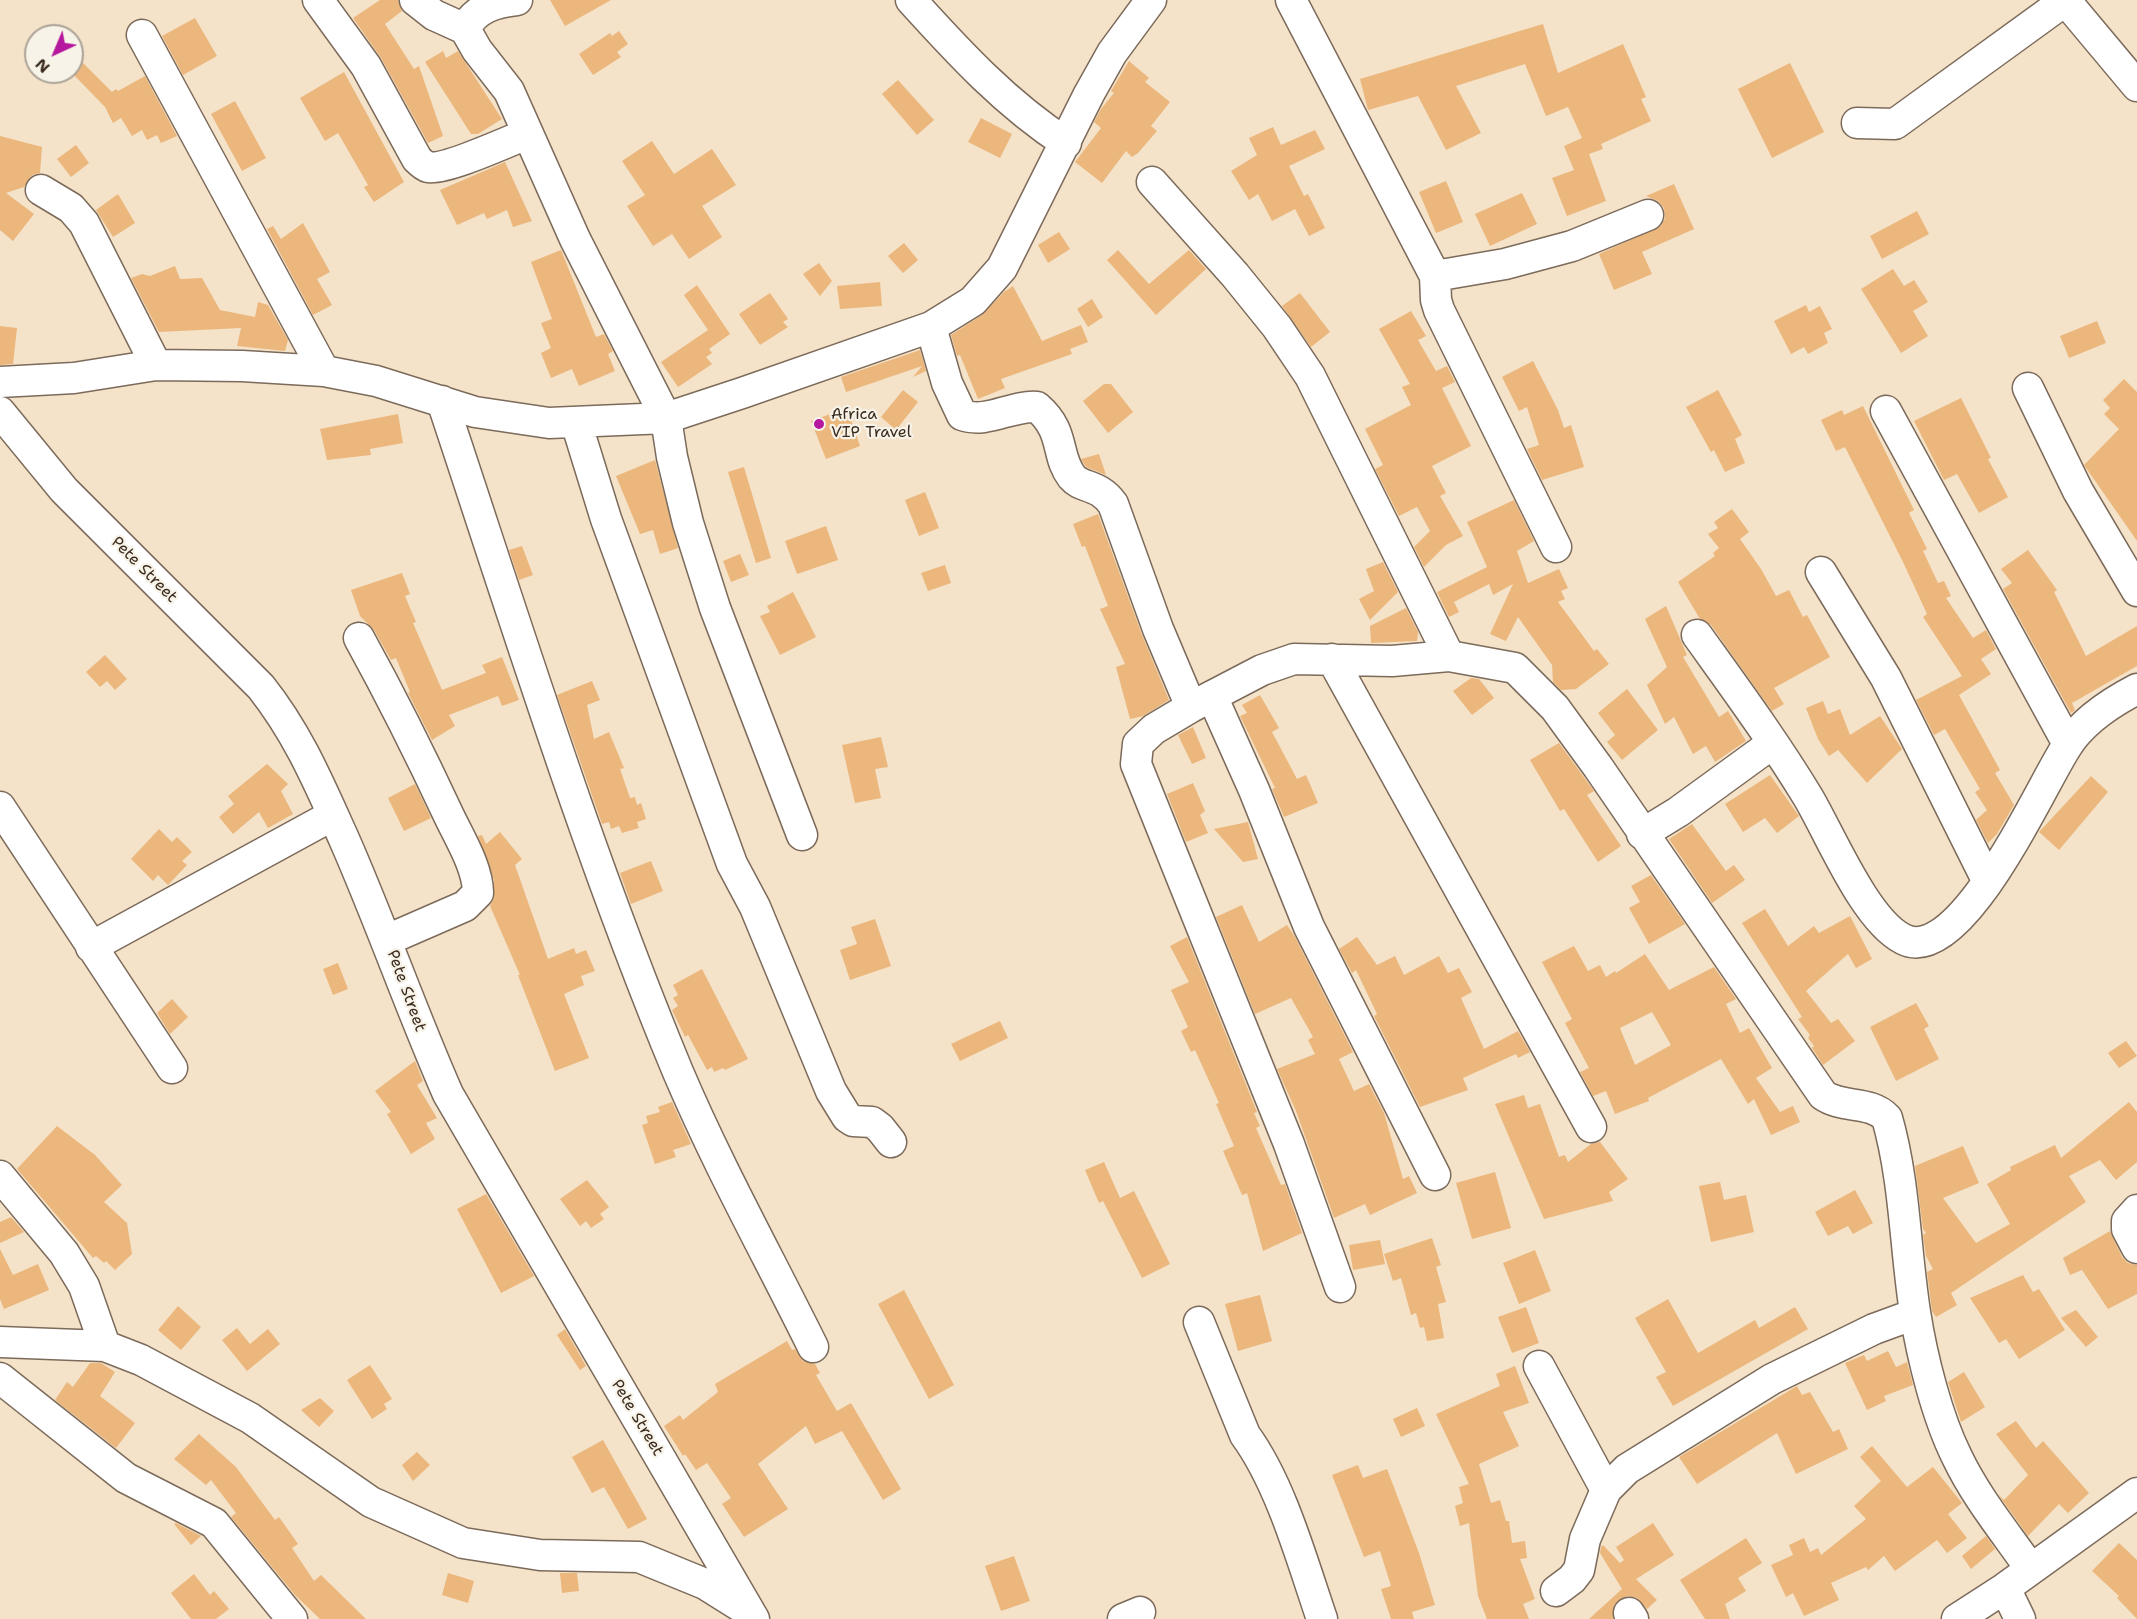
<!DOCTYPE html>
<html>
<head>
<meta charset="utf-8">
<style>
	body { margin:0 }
	#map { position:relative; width:2137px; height:1619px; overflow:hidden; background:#f4e2c9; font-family:"Shantell Sans",sans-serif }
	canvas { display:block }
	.north { position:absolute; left:24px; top:24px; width:60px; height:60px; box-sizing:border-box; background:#f7f3e8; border:2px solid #aca397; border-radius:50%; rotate:224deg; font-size:16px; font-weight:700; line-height:24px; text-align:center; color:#3b2a1e }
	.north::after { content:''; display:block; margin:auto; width:21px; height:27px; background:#b5179e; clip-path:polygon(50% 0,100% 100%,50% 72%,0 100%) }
</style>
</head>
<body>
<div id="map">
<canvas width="2137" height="1619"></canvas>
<div class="north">N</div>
</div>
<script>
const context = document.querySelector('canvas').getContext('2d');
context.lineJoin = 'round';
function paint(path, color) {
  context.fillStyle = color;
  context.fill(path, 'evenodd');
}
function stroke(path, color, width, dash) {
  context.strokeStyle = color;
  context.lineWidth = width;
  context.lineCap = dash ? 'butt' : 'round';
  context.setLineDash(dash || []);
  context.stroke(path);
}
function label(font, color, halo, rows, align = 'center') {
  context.font = font + ' "Shantell Sans",sans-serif';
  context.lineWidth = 4.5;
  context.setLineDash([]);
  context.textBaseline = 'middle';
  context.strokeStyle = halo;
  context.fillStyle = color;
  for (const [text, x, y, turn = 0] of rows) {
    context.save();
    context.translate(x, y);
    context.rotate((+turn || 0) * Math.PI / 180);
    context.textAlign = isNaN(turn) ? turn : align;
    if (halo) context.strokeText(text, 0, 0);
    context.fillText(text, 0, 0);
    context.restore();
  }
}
const building = new Path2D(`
	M380,0H398L402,11L385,24L414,69L419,66L443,136L428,143L381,58L353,18Z
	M550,0H611L565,26Z
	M195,18L217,56L183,75L162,36Z
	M1543,24L1558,73L1623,44L1646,97L1641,99L1651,121L1601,144L1603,149L1589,154L1606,201L1567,216L1552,178L1574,170L1564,146L1582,138L1568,107L1546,116L1525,64L1456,86L1481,133L1446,150L1418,96L1368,110L1360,79Z
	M619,31L628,44L617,52L621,57L593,75L579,54L610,33L612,36Z
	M443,51L446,58L458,51L502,119L478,134H471L425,62Z
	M75,55L112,92L116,89L118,91L145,76L177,136L161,143L157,135L147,140L142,130L132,136L121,118L113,123L105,107L71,72Z
	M1129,61L1149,78L1145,82L1170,102L1151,126L1157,131L1138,153L1132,157L1126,151L1102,183L1075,162L1101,128L1094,122L1101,109L1114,93L1111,91Z
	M1790,63L1824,132L1772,158L1738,89Z
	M344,72L404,182L374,202L364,187L368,185L338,133L325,141L300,98Z
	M898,80L934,120L917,135L882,94Z
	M235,101L266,158L242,171L211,114Z
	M981,118L1012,134L1000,158L968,142Z
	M1273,127L1281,145L1315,130L1325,149L1289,166L1304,196L1308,194L1325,228L1309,236L1295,209L1272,221L1258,194L1249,200L1231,171L1257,155L1249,138Z
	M0,136L42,147L40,173L32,175L24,187L6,193L34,214L13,241L0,230Z
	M652,141L674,174L712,149L736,185L702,206L722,237L689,259L672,234L653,246L627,206L645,195L622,161Z
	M76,145L89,163L71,177L57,159Z
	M505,162L532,221L513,227L507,210L487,219L484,213L457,225L440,190Z
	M1446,181L1463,222L1436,233L1419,192Z
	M1674,184L1694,229L1642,252L1652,274L1614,290L1599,254L1661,226L1665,218L1664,208L1658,201L1646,196Z
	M1522,193L1537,224L1490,246L1475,214Z
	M118,194L135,223L113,237L96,210Z
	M1917,211L1929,234L1882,259L1870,236Z
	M303,223L330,272L317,279L332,305L313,315L267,229L273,226L281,239Z
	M1059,232L1070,249L1048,263L1038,245Z
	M904,243L918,260L903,273L888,256Z
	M561,250L596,337L604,334L613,351L608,354L615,371L579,386L572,369L551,378L541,353L551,348L541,323L552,319L531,262Z
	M1118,250L1149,284L1189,250L1206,269L1156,315L1107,260Z
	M819,263L832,281L820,296L803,274Z
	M175,266L180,279L202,278L220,310L255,317L258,302L268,305L288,340L285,351L237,346L241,328L159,332L131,278L142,274L150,276Z
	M1893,269L1904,286L1914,280L1928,302L1913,311L1928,336L1901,353L1861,289Z
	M880,282L882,306L840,309L837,286Z
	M697,285L730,334L709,349L712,353L706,357L712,364L678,387L661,362L708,330L684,295Z
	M1013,286L1042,341L1081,325L1088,342L1070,349L1072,354L1001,379L1005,388L978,399L960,355L957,356L951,335L982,315L1004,292Z
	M770,293L788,319L783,322L788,327L760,345L739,314Z
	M1300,293L1330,332L1311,347L1282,306Z
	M1092,299L1103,317L1088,327L1077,309Z
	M1806,305L1809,312L1820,306L1832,329L1824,333L1828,343L1808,354L1804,347L1791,354L1774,321Z
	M1411,311L1426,336L1418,340L1436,371L1447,366L1455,382L1442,388L1471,446L1432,466L1446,493L1440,496L1463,536L1446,545L1424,567L1414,547L1430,531L1417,507L1399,516L1375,469L1383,465L1365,429L1411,405L1402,387L1410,384L1379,329Z
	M2097,321L2106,343L2069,358L2060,336Z
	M0,326L17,328L13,364L0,365Z
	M920,350L926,371L913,377L922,366L846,392L841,377Z
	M1533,361L1558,410L1564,428L1571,425L1584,467L1542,480L1527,449L1539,445L1527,407L1519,411L1502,377Z
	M2124,379L2137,392V541L2084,465L2119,429L2104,414L2110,408L2103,400Z
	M1104,384H1111L1133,412L1108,433L1083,401Z
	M903,390L918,402L896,430L881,417Z
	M1718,390L1742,435L1735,439L1745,463L1725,472L1714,450L1711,452L1686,407Z
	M1961,398L1991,458L1988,459L2008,497L1979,513L1957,474L1944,480L1914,421Z
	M1863,406L1914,510L1909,513L1927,549L1923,551L1938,583L1944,581L1951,596L1946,598L1973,638L1986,630L1996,649L1981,659L1991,674L1959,695L2000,770L1995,773L2014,805L1997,834L1988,843L1976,820L1987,810L1975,792L1980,789L1945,729L1934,735L1916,700L1962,676L1923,617L1927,614L1903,562L1845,447L1836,451L1821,420L1842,410L1844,415Z
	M847,408L860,446L826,459L811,421Z
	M398,414L403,443L370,449L371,455L327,460L320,429Z
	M1099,454L1106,475L1086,467L1081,459Z
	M655,460L678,548L660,554L653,530L640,534L616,476Z
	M744,467L771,558L756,563L728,472Z
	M925,492L939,528L919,536L905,500Z
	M1514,500L1534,541L1517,551L1528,583L1559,569L1568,588L1561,591L1565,599L1558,602L1594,651L1597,649L1609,664L1576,689L1561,690L1553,682L1552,665L1518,617L1506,641L1490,634L1513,584L1493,595L1489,584L1454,602L1459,612L1449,617L1437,592L1487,567L1467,522Z
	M1732,509L1749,532L1740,539L1761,569L1776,596L1789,590L1803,617L1807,615L1830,657L1774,688L1784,704L1772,711L1711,625L1700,619L1678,582L1715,556L1713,553L1719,548L1708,534L1718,528L1714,522Z
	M1098,514L1142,635L1169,700L1143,716L1130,719L1116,667L1125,664L1100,609L1108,606L1085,546L1082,547L1073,524Z
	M826,526L838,560L797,574L785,541Z
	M522,546L533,575L519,580L509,550Z
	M2028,550L2057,590L2054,592L2086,656L2137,626V666L2072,703L2075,710L2071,713L2003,589L2012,583L2001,569Z
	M740,554L749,575L731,582L723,561Z
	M1383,562L1398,592L1370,620L1359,599L1374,591L1366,569Z
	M945,565L951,583L928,591L921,573Z
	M402,573L410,594L405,596L416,622L413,623L442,690L486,673L482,665L502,657L519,700L502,706L498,696L449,715L455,726L432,740L408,693L410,692L396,658L391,660L374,630L360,616L351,590Z
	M793,592L816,637L780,655L760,616L770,612L767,606Z
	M1666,606L1687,655L1683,657L1719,717L1728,711L1746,741L1715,762L1706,746L1693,754L1674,717L1665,724L1647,685L1667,667L1645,619Z
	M1406,608L1418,632L1417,641L1371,643L1370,626Z
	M105,655L127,679L115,690L107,681L100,687L86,672Z
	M1471,678L1479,679L1494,698L1472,715L1453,691Z
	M592,681L600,700L587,705L594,739L609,732L624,768L620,769L630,798L635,797L637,805L641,803L646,819L637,822L639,828L622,833L619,826L611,829L609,822L602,824L557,695Z
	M1627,689L1658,730L1622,760L1607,742L1615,735L1598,713Z
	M1260,695L1279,728L1272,732L1297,779L1306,775L1318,803L1284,817L1272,789L1275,788L1240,716L1247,713L1242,705Z
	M1823,701L1828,714L1840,709L1850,735L1880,716L1902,749L1867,783L1838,750L1829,756L1818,739L1806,708Z
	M1193,727L1206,758L1192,764L1178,735Z
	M881,737L888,767L875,769L881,798L855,803L842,745Z
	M1559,743L1594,791L1587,795L1621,846L1598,862L1564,809L1560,811L1530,760Z
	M267,764L288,784L281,791L293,814L268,828L259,812L233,834L219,817L234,804L228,796Z
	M1770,775L1799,816L1777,833L1765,818L1743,832L1725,804Z
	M2091,776L2108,792L2059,850L2039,832Z
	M1193,783L1205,811L1200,815L1208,833L1186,842L1167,794Z
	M415,784L431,818L404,831L388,798Z
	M1248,822L1258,859L1243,862L1214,829Z
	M1692,824L1726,871L1734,865L1745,880L1712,903L1669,839Z
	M159,829L172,842L177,837L192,852L182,861L187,865L168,885L158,875L153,881L131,859Z
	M500,832L522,859L515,865L548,959L574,948L576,954L586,950L595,971L581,976L584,985L564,994L589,1058L555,1071L518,975H520L490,906L494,898V880L478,836L482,835L486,844Z
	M651,861L663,891L631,904L620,873Z
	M1651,875L1685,924L1649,944L1629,908L1640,902L1631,886Z
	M1242,905L1259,942L1287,925L1295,937L1353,1052L1339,1059L1354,1091L1369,1084L1384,1113L1403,1179L1409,1176L1417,1193L1370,1215L1365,1204L1334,1218L1296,1111L1277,1069L1315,1054L1308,1040L1313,1037L1291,998L1255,1014L1216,917Z
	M1765,909L1788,946L1814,926L1819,933L1850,916L1872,959L1856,968L1848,954L1806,991L1831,1023L1838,1019L1855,1041L1823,1065L1812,1048L1814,1046L1808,1038L1810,1035L1798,1019L1802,1017L1742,923Z
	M875,919L891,966L850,980L840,950L857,944L851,927Z
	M1187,937L1257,1112L1254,1113L1260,1126L1256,1128L1281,1185L1285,1184L1302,1233L1263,1251L1247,1193L1242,1195L1223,1151L1234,1146L1216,1104L1219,1103L1195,1050L1191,1052L1181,1031L1188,1027L1171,990L1189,982L1170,946Z
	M1357,937L1377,965L1395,956L1404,975L1439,956L1448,973L1459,968L1472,992L1461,998L1484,1049L1518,1031L1530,1052L1518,1058L1516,1054L1463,1078L1468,1090L1420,1107L1374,1016L1377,1014L1356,970L1352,973L1339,949Z
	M1574,946L1588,971L1600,965L1606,977L1615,971L1616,973L1645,954L1669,990L1714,967L1736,999L1726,1004L1740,1033L1749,1028L1772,1068L1756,1078L1780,1112L1793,1106L1800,1122L1771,1135L1754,1099L1748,1104L1721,1059L1648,1098L1649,1101L1615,1114L1606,1091L1593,1096L1580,1072L1589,1068L1565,1023L1572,1019L1542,962ZM1652,1012L1671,1045L1635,1065L1620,1028Z
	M338,963L348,989L333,995L323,969Z
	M702,969L748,1059L725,1070L723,1068L714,1072L712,1067L707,1070L688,1035L685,1037L672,1010L678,1006L673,998L678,995L673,985Z
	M172,999L188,1017L170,1034L157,1013Z
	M1916,1003L1929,1026L1924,1029L1939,1059L1896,1081L1870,1027Z
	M1000,1021L1008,1038L960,1061L951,1044Z
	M2126,1041L2137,1056L2119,1068L2108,1053Z
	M415,1061L423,1081L417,1085L437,1118L426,1123L435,1139L411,1154L387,1114L391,1112L375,1091Z
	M1524,1095L1528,1108L1540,1104L1559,1157L1565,1155L1568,1162L1591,1144L1600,1142L1628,1179L1609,1192L1613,1201L1544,1219L1495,1104Z
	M672,1102L691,1144L673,1150L676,1157L655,1164L642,1125L648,1123L646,1116L660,1112L658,1107Z
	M2129,1102L2137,1112V1162L2116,1180L2100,1160L2069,1176L2086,1202L1951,1293L1957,1305L1936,1317L1932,1311L1927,1272L1933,1269L1926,1256L1923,1235L1926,1233L1923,1229L1915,1166L1963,1146L1979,1183L1943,1198L1976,1243L2010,1224L1987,1184L2011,1170L2010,1167L2055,1145L2061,1158Z
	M57,1126L95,1155L122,1185L104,1202L127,1223L132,1254L115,1270L106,1261L104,1263L96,1256L93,1258L17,1169Z
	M1104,1162L1120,1198L1134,1191L1170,1264L1142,1278L1103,1201L1099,1203L1085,1170Z
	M1495,1172L1511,1228L1472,1239L1456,1183Z
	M587,1180L609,1207L600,1214L604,1219L591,1228L586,1221L580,1226L560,1199Z
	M1720,1182L1724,1200L1746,1195L1754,1232L1711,1242L1699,1186Z
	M1855,1190L1873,1223L1853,1234L1848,1226L1828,1236L1815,1212Z
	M486,1194L534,1276L501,1293L457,1209Z
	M11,1217L24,1232L0,1243V1222Z
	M2110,1231L2122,1257L2128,1263L2137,1265V1294L2108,1309L2082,1270L2070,1275L2063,1258Z
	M1432,1238L1441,1265L1436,1267L1446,1302L1438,1304L1444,1338L1427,1341L1424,1327L1420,1328L1416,1313L1411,1315L1401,1278L1393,1281L1384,1254Z
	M1380,1240L1385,1264L1353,1270L1349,1245Z
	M0,1249L13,1275L38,1264L49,1290L4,1309L0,1299Z
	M1535,1250L1551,1291L1519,1304L1503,1263Z
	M2023,1275L2033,1292L2039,1289L2065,1330L2019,1359L2006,1339L1999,1343L1970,1298Z
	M904,1290L954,1385L929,1399L878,1304Z
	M1260,1295L1272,1341L1238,1351L1225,1304Z
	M1668,1299L1698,1353L1755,1320L1759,1328L1795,1307L1808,1329L1673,1406L1656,1377L1666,1372L1635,1318Z
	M178,1306L201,1327L181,1350L158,1330Z
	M1526,1307L1539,1343L1512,1353L1498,1317Z
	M2076,1310L2098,1337L2086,1347L2061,1318Z
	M237,1328L250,1344L268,1329L280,1344L247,1371L222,1340Z
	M565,1329L586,1366L580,1370L557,1335Z
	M787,1341L792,1350L795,1349L803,1361L815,1364L820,1373L816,1375L837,1411L851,1403L901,1489L883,1500L842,1431L815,1444L806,1426L758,1464L788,1509L744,1537L722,1504L731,1498L707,1463L696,1470L685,1454L683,1456L664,1426L680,1415L683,1420L718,1392L715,1384Z
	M1888,1351L1896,1367L1907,1362L1913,1385L1884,1396L1886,1401L1867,1410L1845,1363L1864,1355L1867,1361Z
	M90,1363H101L115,1372L100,1396L135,1423L116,1448L55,1400L67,1382L73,1387Z
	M370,1365L392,1399L384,1404L387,1409L372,1419L347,1380Z
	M1515,1366L1529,1403L1503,1412L1519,1446L1479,1464L1491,1503L1500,1500L1506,1521H1509L1512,1543L1525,1541L1527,1558L1520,1559L1535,1599L1523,1604L1529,1619H1487L1478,1596L1469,1523L1460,1526L1455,1506L1463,1503L1459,1487L1469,1484L1436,1414L1500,1386L1496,1374Z
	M1964,1372L1985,1407L1961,1422L1948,1382Z
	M1797,1386L1802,1395L1810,1392L1833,1432L1839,1429L1848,1449L1796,1474L1777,1433L1697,1484L1679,1457Z
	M320,1398L334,1411L319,1427L301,1410Z
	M1417,1408L1425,1426L1401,1437L1393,1419Z
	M2016,1421L2036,1448L2043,1441L2089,1493L2068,1513L2059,1504L2028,1536L1998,1494L2004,1500L2028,1475L1996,1434Z
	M199,1434L236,1467L275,1520L279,1517L298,1544L292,1548L314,1581L321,1575L366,1619H320L295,1595L231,1517L236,1513L211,1480L206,1485L174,1459Z
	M603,1440L647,1519L628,1529L604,1487L592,1493L572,1457Z
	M1872,1446L1907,1487L1933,1467L1962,1503L1948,1514L1967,1538L1947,1553L1937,1540L1895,1571L1884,1556L1868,1570L1866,1567L1831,1583L1839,1600L1804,1616L1793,1593L1786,1597L1771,1565L1793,1555L1789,1545L1804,1538L1810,1552L1818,1548L1821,1555L1866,1519L1854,1506L1881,1481L1860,1457Z
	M417,1452L430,1465L413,1481L402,1465Z
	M1358,1465L1363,1478L1387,1469L1419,1553L1435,1605L1412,1612L1414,1619H1391L1381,1589L1391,1586L1380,1551L1364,1557L1332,1475Z
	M176,1523L201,1536L191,1545L174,1524Z
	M1653,1523L1674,1555L1636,1579L1657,1600L1647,1609L1637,1598L1627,1596L1614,1605L1613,1619H1589L1622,1589L1600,1553L1601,1547L1603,1545L1620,1563L1624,1560L1616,1547Z
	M1986,1536L1995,1549L1971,1569L1962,1556Z
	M1746,1538L1762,1563L1738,1578L1746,1591L1725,1604L1730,1619H1705L1680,1580Z
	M2119,1543L2137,1560V1619L2117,1598L2119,1596L2092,1571Z
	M1014,1556L1030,1601L1001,1611L985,1566Z
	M448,1573L474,1581L468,1603L442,1595Z
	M560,1573H577L579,1591L562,1593Z
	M194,1574L210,1595L214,1591L229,1609L216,1619H191L171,1593Z`);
const minor = new Path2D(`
	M318,0L366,66L417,159C420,162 424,166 428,167C444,171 509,141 527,134
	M415,0L434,15L465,29
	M517,0C496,2 475,8 465,29L477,50L509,91L575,239L666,418L672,457L688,523L715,608L802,835
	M911,0C959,53 1006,104 1066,143
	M1291,0L1435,276L1436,300L1439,310L1556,547
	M2065,0L2137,86
	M142,35L324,371
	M1857,123L1895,124L2066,0
	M1152,182L1235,275L1277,327L1310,376L1449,656
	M41,190L71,208L84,223L156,365
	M1435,276L1505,264L1572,246L1648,215
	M931,327L947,383L962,415C988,424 1011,405 1037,407C1066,432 1055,455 1072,477C1082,489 1098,483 1113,504L1158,629L1191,707
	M0,382L74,378L156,365L242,366L324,371L376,381L475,412L549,423L666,418L742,393L931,327L973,301L1002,268L1089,94L1112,53L1151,0
	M2028,388L2078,491L2137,591
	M442,401C517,626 587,853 678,1072C718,1166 768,1256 813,1347
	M1886,411L2068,744
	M0,412L64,490L261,687C299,735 319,784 344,839C381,923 411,1010 448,1094L754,1619
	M576,422L606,519L732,864L755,907L831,1091L847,1117L853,1121L872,1122L880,1128L891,1142
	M1821,572L1886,678L1987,880
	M1697,635C1735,688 1774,741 1808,797C1830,834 1865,920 1903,939C1961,969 2042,783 2067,746C2082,722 2112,702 2137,689
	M359,638C391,696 421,756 449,816C460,839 478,868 478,893L465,906L387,940
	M1332,659L1591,1127
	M1212,696L1254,790L1309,927L1435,1175
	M0,807L172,1068
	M1642,834L1678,812L1773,743
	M91,947L333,815
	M0,1176L64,1253L84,1286L105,1346
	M2137,1210L2127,1221V1229L2137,1248
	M1340,1287L1289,1144L1136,764L1138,744L1154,729L1191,707L1262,670L1294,659L1392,661L1449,656L1515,668L1555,708L1598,767L1823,1095C1843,1109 1870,1100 1887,1118C1905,1181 1905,1248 1915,1312C1922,1357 1937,1417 1957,1457C1976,1497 2005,1532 2030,1568
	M1199,1322L1245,1435C1281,1484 1302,1561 1322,1619
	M0,1342L105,1346L141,1360L250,1418L371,1502L463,1543L540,1555L639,1557L705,1584L748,1611
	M1539,1366L1606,1490
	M0,1378L126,1478L214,1523L292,1619
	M2005,1588L2020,1619
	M1556,1591L1572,1579L1579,1570L1585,1539L1606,1490L1627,1469L1772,1379L1874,1329L1915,1314
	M1629,1613L1633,1619
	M1123,1619L1140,1612
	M1957,1619L2005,1588L2137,1493`);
const markers = [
	[819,424,6,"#b5179e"]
];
const poiNames = [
	["Africa",831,415],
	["VIP Travel",831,433]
];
const streetNames = [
	["Pete Street",144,570,45],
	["Pete Street",406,991,70],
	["Pete Street",637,1418,59]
];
paint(building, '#ecb77c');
stroke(minor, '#7c6a5a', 33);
stroke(minor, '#fff', 30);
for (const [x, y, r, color] of markers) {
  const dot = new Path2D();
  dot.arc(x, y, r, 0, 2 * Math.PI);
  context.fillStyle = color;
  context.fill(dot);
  stroke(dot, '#f7f3e8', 2);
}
label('16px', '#3b2a1e', '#f7f3e8', poiNames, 'left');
label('16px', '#3b2a1e', '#f7f3e8', streetNames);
</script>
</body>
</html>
